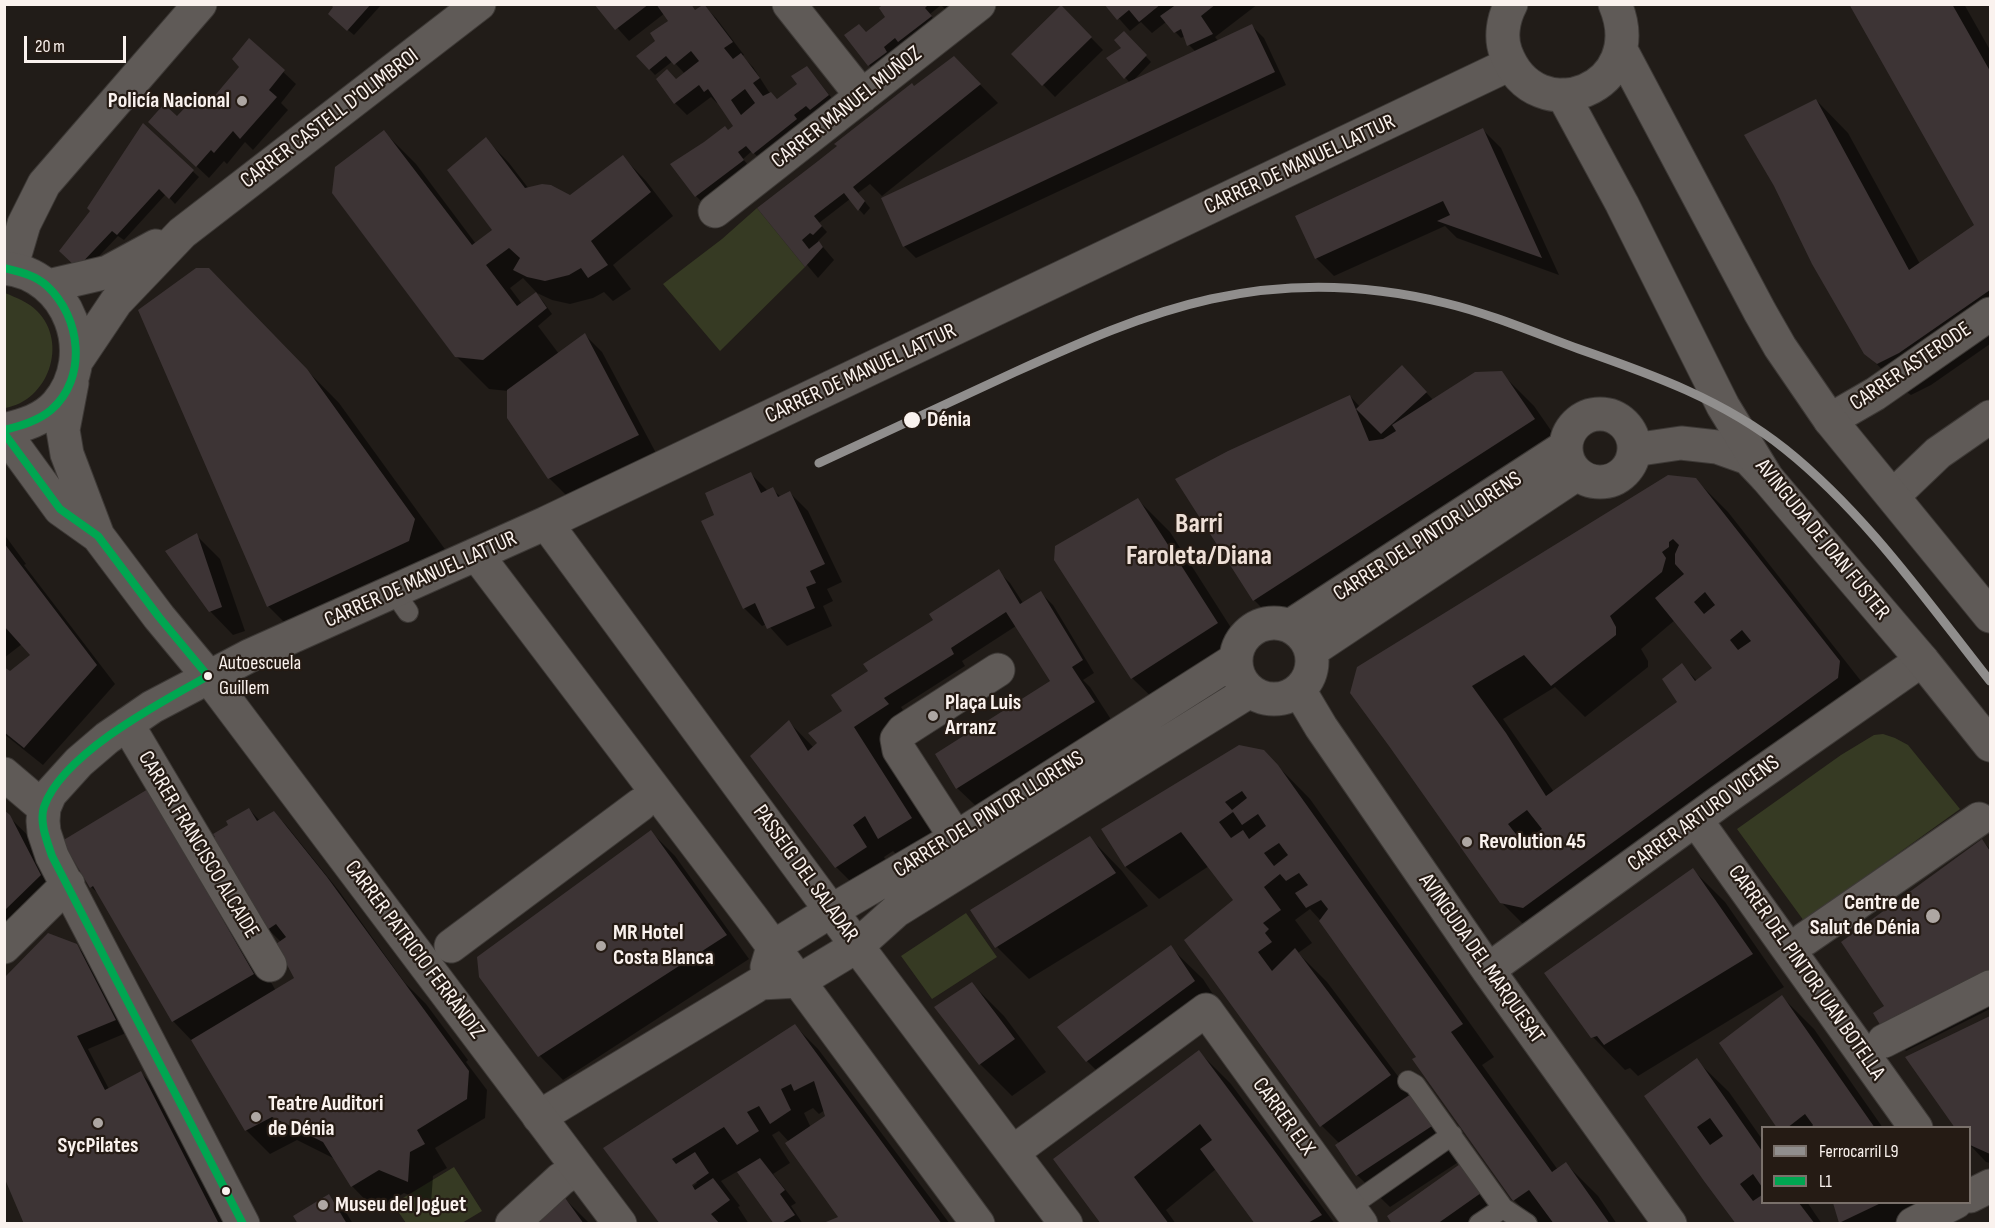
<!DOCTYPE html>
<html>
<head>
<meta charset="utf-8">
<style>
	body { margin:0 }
	#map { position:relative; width:1995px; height:1228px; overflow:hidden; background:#211c18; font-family:"Sofia Sans Condensed",sans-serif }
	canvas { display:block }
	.frame { position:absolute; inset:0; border:6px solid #faf2ee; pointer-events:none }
	.legend { position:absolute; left:1761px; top:1126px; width:210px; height:78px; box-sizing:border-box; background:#251b14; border:2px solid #7a716b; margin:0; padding:8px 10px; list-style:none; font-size:18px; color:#faf2ee }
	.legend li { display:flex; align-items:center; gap:12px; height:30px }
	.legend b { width:30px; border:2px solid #7a716b }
	.scale { position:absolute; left:24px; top:36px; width:102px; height:27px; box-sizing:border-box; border:3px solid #faf2ee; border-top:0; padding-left:8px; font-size:18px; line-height:21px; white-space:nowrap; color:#faf2ee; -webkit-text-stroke:4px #251b14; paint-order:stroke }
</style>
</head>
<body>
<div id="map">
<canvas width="1995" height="1228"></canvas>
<div class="frame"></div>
<ul class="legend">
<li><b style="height:8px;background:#908e8d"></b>Ferrocarril L9</li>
<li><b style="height:8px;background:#00a651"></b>L1</li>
</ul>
<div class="scale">20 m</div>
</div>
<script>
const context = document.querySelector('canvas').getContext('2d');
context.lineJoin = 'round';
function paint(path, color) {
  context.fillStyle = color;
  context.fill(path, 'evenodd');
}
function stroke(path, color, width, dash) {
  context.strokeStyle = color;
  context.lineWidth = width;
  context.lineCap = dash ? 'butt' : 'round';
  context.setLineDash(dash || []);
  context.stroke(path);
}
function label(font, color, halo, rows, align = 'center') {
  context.font = font + ' "Sofia Sans Condensed",sans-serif';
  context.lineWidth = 4.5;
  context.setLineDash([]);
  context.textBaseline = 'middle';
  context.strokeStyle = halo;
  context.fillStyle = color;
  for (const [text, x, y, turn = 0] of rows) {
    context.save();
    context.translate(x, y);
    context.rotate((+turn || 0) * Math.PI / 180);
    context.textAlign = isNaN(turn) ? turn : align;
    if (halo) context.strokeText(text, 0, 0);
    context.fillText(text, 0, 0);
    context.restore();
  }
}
const green = new Path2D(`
	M757,208L805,267L720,351L663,284L722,239Z
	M5,293C17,298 28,302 37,311C69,343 48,401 5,408Z
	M1883,734L1895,738L1908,745L1960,809L1804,921L1737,829L1841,755L1874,735Z
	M966,913L997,957L932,999L901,956Z
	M454,1167L482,1211L462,1223H406L393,1204Z`);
const shadow = new Path2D(`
	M331,4H382L354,35L336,20L334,7Z
	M596,4H692L691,6L696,12L704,6L716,18L744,55L742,56L753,67L769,92L778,100L812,73L834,101L766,165L752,151L743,159L749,166L708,208L696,196L672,165L728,132L739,134L718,102L717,103L711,97L687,115L675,103L676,80L685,74L673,61L655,75L638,57L656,42L671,21L665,13L629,41Z
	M882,4H973L955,19L941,5L930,14L936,23L905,46L902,43L889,54L891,58L874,71L869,65L866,33L887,17Z
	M1106,4H1258L1215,37L1219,42L1252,26L1264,38L1286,85L916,258L904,246L1130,83L1108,58L1123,48L1124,33L1151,62L1132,82L1196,52L1189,45L1185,36L1181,38L1166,22L1152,33L1141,22L1130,31Z
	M1852,4H1964L1990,50V344L1931,385L1911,395L1899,387L1866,353L1816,100L1848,133L1920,264L1976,225Z
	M1061,7L1103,50L1055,97L1013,54Z
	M249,40L296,84L281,103L288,110L253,150L245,142L227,164L224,161L209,178L162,134L177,119L206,108L241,67Z
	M954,58L998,103L882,196L870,184L858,193L870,208L864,215L850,199L819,223L827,232L818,241L834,260L818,278L759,208Z
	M143,126L199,177L175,204L166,194L124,240L118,236L84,272L61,250L92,211Z
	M1483,130L1501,148L1559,275L1457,238L1445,226L1334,276L1316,258Z
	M384,132L416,164L476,244L495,230L486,139L509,163L529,189L570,196L623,157L646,181L673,216L613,265L631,289L613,301L604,292L593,298L570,304L552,300L537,293L523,278L510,288L522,304L536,294L542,300L552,314L538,326L559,354L584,334L602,352L656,453L568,497L549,478L509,418L508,391L489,389L456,356Z
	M241,303L339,403L447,552L300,638L268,606Z
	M1501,373L1534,406L1566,452L1286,632L1254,600L1350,396L1360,407L1414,379L1433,400Z
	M751,474L768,491L772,489L781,497L790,493L808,511L842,582L827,589L833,601L823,606L832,626L787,646L767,624L762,626L744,608L716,516Z
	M1695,479L1728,512L1872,695L1534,935L1501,902L1391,745ZM1675,620L1715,668L1697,681L1682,665L1679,703L1554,792L1503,719L1555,687L1585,717L1648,667V661L1641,649Z
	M1138,500L1170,532L1249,656L1165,710L1132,678L1055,560Z
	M4,534L26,564L24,565L115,684L43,765L4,734V669L10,673L32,655L22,644L4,658Z
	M196,535L220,559L245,631L233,635L210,611Z
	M998,571L1010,583L1023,603L1041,593L1053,605L1094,673L1083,680L1090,687L1112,721L976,806L957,788L1052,682L1016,626L962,661L965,666L901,707L920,737L886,760L944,851L912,870L893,851L884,857L898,880L868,899L836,867L789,722L814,748L844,711L870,672Z
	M1263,751L1310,799L1494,1057L1482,1065L1558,1170L1566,1164L1598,1196L1617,1224H1538L1514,1200L1418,1057L1321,921L1310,909L1295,920L1312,943L1298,953L1327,982L1422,1108L1463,1159L1390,1207L1357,1175L1340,1144L1322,1126L1186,940L1235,900L1209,866L1159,899L1126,867L1103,830Z
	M249,809L260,821L274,813L286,825L339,891L405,983L426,1004L468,1060L466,1062L487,1090L485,1118L435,1148L447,1168L433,1176L431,1204L404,1193L375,1210L352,1186L335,1159L297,1140L270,1154L246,1130L194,1043L173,1021L102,897L91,887L180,823L276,991L296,979L281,942L268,929L214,839Z
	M4,812L55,862L52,888L11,928L4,922Z
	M651,832L675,856L749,959L563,1080L540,1056L481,976Z
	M1090,838L1122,871L1148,906L1029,979L997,947Z
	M1982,841L1990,849V1009L1906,1051L1883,1027L1886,1007Z
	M1693,870L1725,902L1784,987L1638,1076L1630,1068L1625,1070L1593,1037L1546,973Z
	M76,945L88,958L126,1033L88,1049L109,1089L141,1073L173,1106L234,1224H26Z
	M1170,947L1203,979L1226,1014L1120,1094L1087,1061L1059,1028Z
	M971,983L1004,1016L1046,1072L1012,1096L980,1064Z
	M1782,997L1814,1029L1883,1128H1779Z
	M1990,1018V1163L1986,1162L1970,1145L1963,1031Z
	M795,1026L818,1049L950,1224H825L841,1217L789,1142L779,1131L772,1135L790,1163L773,1174L796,1203L791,1206L803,1224H776L738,1171L721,1181L740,1206L738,1207L749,1224H662L605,1148ZM813,1108L819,1114L825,1110L827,1116L811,1128L804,1113ZM695,1181L697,1183L687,1191Z
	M1199,1052L1231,1084L1335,1224H1257L1216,1169L1166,1210L1176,1224H1103Z
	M1696,1060L1729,1092L1762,1139V1202H1807L1822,1224H1737L1646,1096Z
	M1460,1166L1510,1224H1394Z
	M559,1193L590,1224H542Z
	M328,1196L347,1214L353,1224H300Z
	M1834,1202H1935L1932,1224H1842L1836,1211Z`);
const building = new Path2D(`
	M330,4H371L347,31L328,14L333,7Z
	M594,4H649L615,30Z
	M656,4H691L695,10L704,4L733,42L724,48L733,59L741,53L760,78L753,83L763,96L771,92L777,99L797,84L791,76L807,66L829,95L810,110L806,106L794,115L797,119L753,154L746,146L738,152L744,160L695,197L670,164L704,142L725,126L728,130L733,126L708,89L704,92L699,85L674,104L656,79L667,69L676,79L699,61L691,51L674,65L666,56L649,70L636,56L655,41L650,33L668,21ZM745,89L755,103L741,115L731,100Z
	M883,4H929L925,8L932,16L898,42L895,38L884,47L887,52L868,66L844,35L859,24L866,32L885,17L879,8Z
	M1104,4H1161L1139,22L1129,10L1117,20Z
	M1177,4H1216L1201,16L1213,34L1187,46L1181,29L1174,33L1160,16Z
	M1849,4H1952L1990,71V290L1899,353L1877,364L1864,354L1812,264L1774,186L1744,135L1816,99L1909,270L1974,225Z
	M1061,5L1092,37L1042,86L1011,54Z
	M1252,24L1275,72L903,247L881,198Z
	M1124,31L1147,55L1124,79L1106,58L1121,48L1114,40Z
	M249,38L285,70L269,90L277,97L240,139L233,131L214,153L211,150L196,167L148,122L164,104L177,116L196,96L206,106L239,67L232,59Z
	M954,56L981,84L853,187L865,201L858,211L844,193L814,216L822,226L813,235L810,233L802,240L809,249L819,241L823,247L805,267L757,208L818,161L837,146L834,144L912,83L914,86Z
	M143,123L194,170L169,199L159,189L117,235L112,231L77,268L59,251L90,211L87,208Z
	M1483,128L1542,258L1437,221L1450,215L1443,201L1315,259L1295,216Z
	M384,130L472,245L492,230L447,170L486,137L525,188L542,184L551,185L570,195L623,155L651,192L591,241L608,265L588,278L581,268L569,275L545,281L527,277L513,270L520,258L509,248L486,265L517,306L536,292L547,308L483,360L455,357L332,193L335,167Z
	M196,268H209L307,369L415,519L409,541L267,607L138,310Z
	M585,333L639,435L548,479L507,418V390Z
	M1402,365L1427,392L1381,434L1356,409Z
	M1502,371L1535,419L1253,601L1175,479L1228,451L1350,395L1369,441L1383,439L1396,431L1392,425L1475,372Z
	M751,472L761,493L773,487L778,497L790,491L825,564L810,571L816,583L806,587L815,608L767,629L755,603L743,609L701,521L714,515L705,493Z
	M1668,475L1696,478L1840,661L1838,678L1523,908L1500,903L1389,746L1350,693L1357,667ZM1673,539L1679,545L1675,554V564L1684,574L1655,598L1712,668L1695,681L1682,663L1662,679L1677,702L1546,796L1506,733L1472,686L1524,655L1551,686L1616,635V627L1610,616L1662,572L1666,558L1662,552L1669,547V542ZM1705,592L1715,605L1704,614L1694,602ZM1742,630L1751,641L1738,650L1730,640ZM1527,810L1542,829L1523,843L1508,824Z
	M1138,498L1218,623L1131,679L1054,560L1055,546Z
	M197,533L222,607L209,612L165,551Z
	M4,543L97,665L24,748L4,732V667L10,671L30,655L4,626Z
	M999,569L1020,604L1041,591L1083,660L1072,667L1095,702L956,789L935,754L1050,681L1006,612L951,648L954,654L884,698L889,704L854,727L912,818L878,839L865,816L853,825L867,847L835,868L750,756L789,720L808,751L817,743L808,733L842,711L831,695L868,671L863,664L933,620L929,614Z
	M1239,745L1264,750L1278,765L1463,1024L1451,1032L1552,1172L1566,1162L1610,1224H1554L1529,1190L1513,1201L1412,1059L1416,1057L1319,921L1328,909L1321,900L1306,908L1295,893L1308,885L1299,873L1286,881L1280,874L1264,887L1281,910L1263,923L1269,929L1265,933L1272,942L1258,952L1272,971L1295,948L1391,1075L1320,1127L1184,940L1233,900L1181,832L1125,867L1101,829ZM1242,791L1247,798L1232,810L1225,802ZM1233,812L1242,825L1258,814L1266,826L1249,839L1243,830L1231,838L1219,822ZM1279,843L1288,855L1274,866L1264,853Z
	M148,789L254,974L172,1022L93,886L90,888L62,841Z
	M249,808L257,821L274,811L327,877L469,1071L467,1099L417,1130L425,1144L410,1152L408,1182L379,1170L351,1187L323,1142L272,1117L245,1131L191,1040L294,978L276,944L286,937L276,924L267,930L212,839L215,837L213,834L228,825L226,821Z
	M4,810L10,815L41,875L4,911Z
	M651,830L727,935L538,1057L479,977L477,957Z
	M1090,836L1116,873L995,948L970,910Z
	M1982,839L1990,851V975L1882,1028L1873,1013L1884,1006L1841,942Z
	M1693,868L1753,954L1604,1045L1597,1036L1591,1038L1544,973Z
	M48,933L77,944L116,1020L77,1036L105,1090L141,1071L219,1224H24L4,1177V978Z
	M1171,945L1195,981L1086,1062L1057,1027Z
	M972,982L1015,1039L979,1065L934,1007Z
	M1782,995L1875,1128H1811L1813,1125L1805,1114L1787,1128H1777L1719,1043Z
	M1990,1016V1154L1970,1145V1128H1955L1905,1057Z
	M795,1024L890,1153L942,1224H821L838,1217L785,1143L825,1116L814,1081L794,1091L791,1084L781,1089L791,1110L770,1124L759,1106L747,1112L759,1131L737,1145L724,1127L672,1159L676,1164L695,1152L709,1173L692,1185L695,1190L713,1178L730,1200L711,1214L720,1224H660L603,1148Z
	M1199,1050L1271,1146L1322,1215L1306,1224H1255L1200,1149L1212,1140L1200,1124L1134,1177L1169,1224H1101L1053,1159Z
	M1697,1058L1762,1151V1187L1753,1174L1740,1184L1753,1201L1762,1195V1203H1799L1815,1224H1736L1704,1181L1644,1096ZM1710,1118L1723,1136L1710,1145L1697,1127Z
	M1411,1094L1432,1126L1356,1176L1335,1145Z
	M760,1158L785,1190L780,1194L795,1215L780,1224H774L737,1172Z
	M1460,1164L1481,1193L1437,1224H1392L1387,1216Z
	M560,1191L584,1224H540L541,1216Z
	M329,1194L347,1224H298L293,1216Z
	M1833,1203H1881L1839,1223Z`);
const lane = new Path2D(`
	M394,592L408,612
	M1408,1081L1415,1085L1503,1208L1527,1224
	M1349,1207L1452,1135
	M1479,1224L1503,1208`);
const street = new Path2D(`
	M789,4L862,96
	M715,211L979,4
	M11,268L24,224L44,184L200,4
	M1566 448a34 34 0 1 1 68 0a34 34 0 1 1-68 0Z
	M1830,420L1875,394L1990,314
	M1635,448H1647L1681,443L1717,447L1748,458L1766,477
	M1893,496L1938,453L1990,417
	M546,523L857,946L1066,1224
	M477,555L752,918L978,1224
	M1236 661a38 38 0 1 1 76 0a38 38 0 1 1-76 0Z
	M1290,626L1565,447
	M1311,651L1577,474
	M1299,690L1321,727L1488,970L1670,1224
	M127,724L270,965
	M4,774L44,808
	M1696,820L1916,1128
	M956,838L899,750L897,739L903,731L998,670
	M1805,939L1979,819
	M451,946L640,805
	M4,947L68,884
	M767,967L773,947L831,911L956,838L1235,660
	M1488,970L1721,801L1922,660
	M1884,1041L1990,987
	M539,1117L761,983L799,981L857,946L896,911L1250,691
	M1013,1152L1206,1010L1361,1224
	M1970,1196L1990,1186
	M243,1224L52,856L44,832L43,821L44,808L50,794L79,762L107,738L152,707L249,656L546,523L1510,64
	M512,1224L561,1179L569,1174
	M1913,1224L1956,1202`);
const secondary = new Path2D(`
	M1511,4C1503,19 1500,38 1506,53C1536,133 1651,89 1615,4
	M1621,50L1760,312L1780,347L1830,420L1990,616
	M1563,95L1622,204L1723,406L1767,478L1922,660L1990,745
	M4,268C69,274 99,355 57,404C43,420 24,425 4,430
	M48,286L108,272L156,246
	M77,360L116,302L182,233L479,4
	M72,383L63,430L67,454L98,536
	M4,432L60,509L98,536L159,617L208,676L620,1224`);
const bus1 = new Path2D(`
	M4,268C20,272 35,275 47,286C81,317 88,378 51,410C38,421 21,426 4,430
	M4,433L60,509L98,536L159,617L208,676
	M208,676C161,702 62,754 44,807C39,822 47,841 52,856L243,1224`);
const rail1 = new Path2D(`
	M819,463C884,433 950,402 1015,372C1079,343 1143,314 1211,299C1288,282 1368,284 1445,303C1491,314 1535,333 1579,349C1651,374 1724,400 1785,449C1865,513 1926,600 1990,681`);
const markers = [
	[242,101,6,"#aea7a3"],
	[912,420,9,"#faf2ee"],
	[208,676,5,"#faf2ee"],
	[933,716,6,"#aea7a3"],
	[1467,842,6,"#aea7a3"],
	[1933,916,8,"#aea7a3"],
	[601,946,6,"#aea7a3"],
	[256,1117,6,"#aea7a3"],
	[98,1123,6,"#aea7a3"],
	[226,1191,5,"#faf2ee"],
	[323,1205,6,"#aea7a3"]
];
const busNames = [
	["Autoescuela",219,664],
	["Guillem",219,689]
];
const poiNames = [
	["Policía Nacional",230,101,"right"],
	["Plaça Luis",945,703],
	["Arranz",945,728],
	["Revolution 45",1479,842],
	["Centre de",1920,903,"right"],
	["Salut de Dénia",1920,928,"right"],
	["MR Hotel",613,933],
	["Costa Blanca",613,958],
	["Teatre Auditori",268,1104],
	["de Dénia",268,1129],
	["SycPilates",98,1146,"center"],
	["Museu del Joguet",335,1205]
];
const streetNames = [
	["CARRER MANUEL MUÑOZ",847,108,-38],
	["CARRER CASTELL D'OLIMBROI",330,119,-37],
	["CARRER DE MANUEL LATTUR",1300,165,-25],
	["CARRER ASTERODE",1911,367,-34],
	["CARRER DE MANUEL LATTUR",861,374,-25],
	["CARRER DEL PINTOR LLORENS",1428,537,-33],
	["AVINGUDA DE JOAN FUSTER",1822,540,51],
	["CARRER DE MANUEL LATTUR",421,580,-24],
	["CARRER ARTURO VICENS",1704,814,-36],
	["CARRER DEL PINTOR LLORENS",989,815,-32],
	["CARRER FRANCISCO ALCAIDE",198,845,59],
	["PASSEIG DEL SALADAR",805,874,54],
	["CARRER PATRICIO FERRÀNDIZ",414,950,53],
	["AVINGUDA DEL MARQUESAT",1481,959,55],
	["CARRER DEL PINTOR JUAN BOTELLA",1806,973,55],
	["CARRER ELX",1283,1117,54]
];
const stopNames = [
	["Dénia",927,420]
];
const districtNames = [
	["Barri",1199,525],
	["Faroleta/Diana",1199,557]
];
paint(green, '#363a23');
paint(shadow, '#0007');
paint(building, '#3d3435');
stroke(lane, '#3d3936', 22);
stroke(street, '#3d3936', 35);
stroke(secondary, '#3d3936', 35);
stroke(lane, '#5f5a57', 20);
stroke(street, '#5f5a57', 33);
stroke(secondary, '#5f5a57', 33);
stroke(bus1, '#00a651', 8);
stroke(rail1, '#908e8d', 9);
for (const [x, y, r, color] of markers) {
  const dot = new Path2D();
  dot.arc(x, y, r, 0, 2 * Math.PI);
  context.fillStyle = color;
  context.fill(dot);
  stroke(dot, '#251b14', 2);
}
label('20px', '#faf2ee', '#251b14', busNames, 'left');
label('bold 22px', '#faf2ee', '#251b14', poiNames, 'left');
label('22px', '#faf2ee', '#251b14', streetNames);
label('bold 22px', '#faf2ee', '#251b14', stopNames, 'left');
label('bold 28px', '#eee0d7', '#251b14', districtNames);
</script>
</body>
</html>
